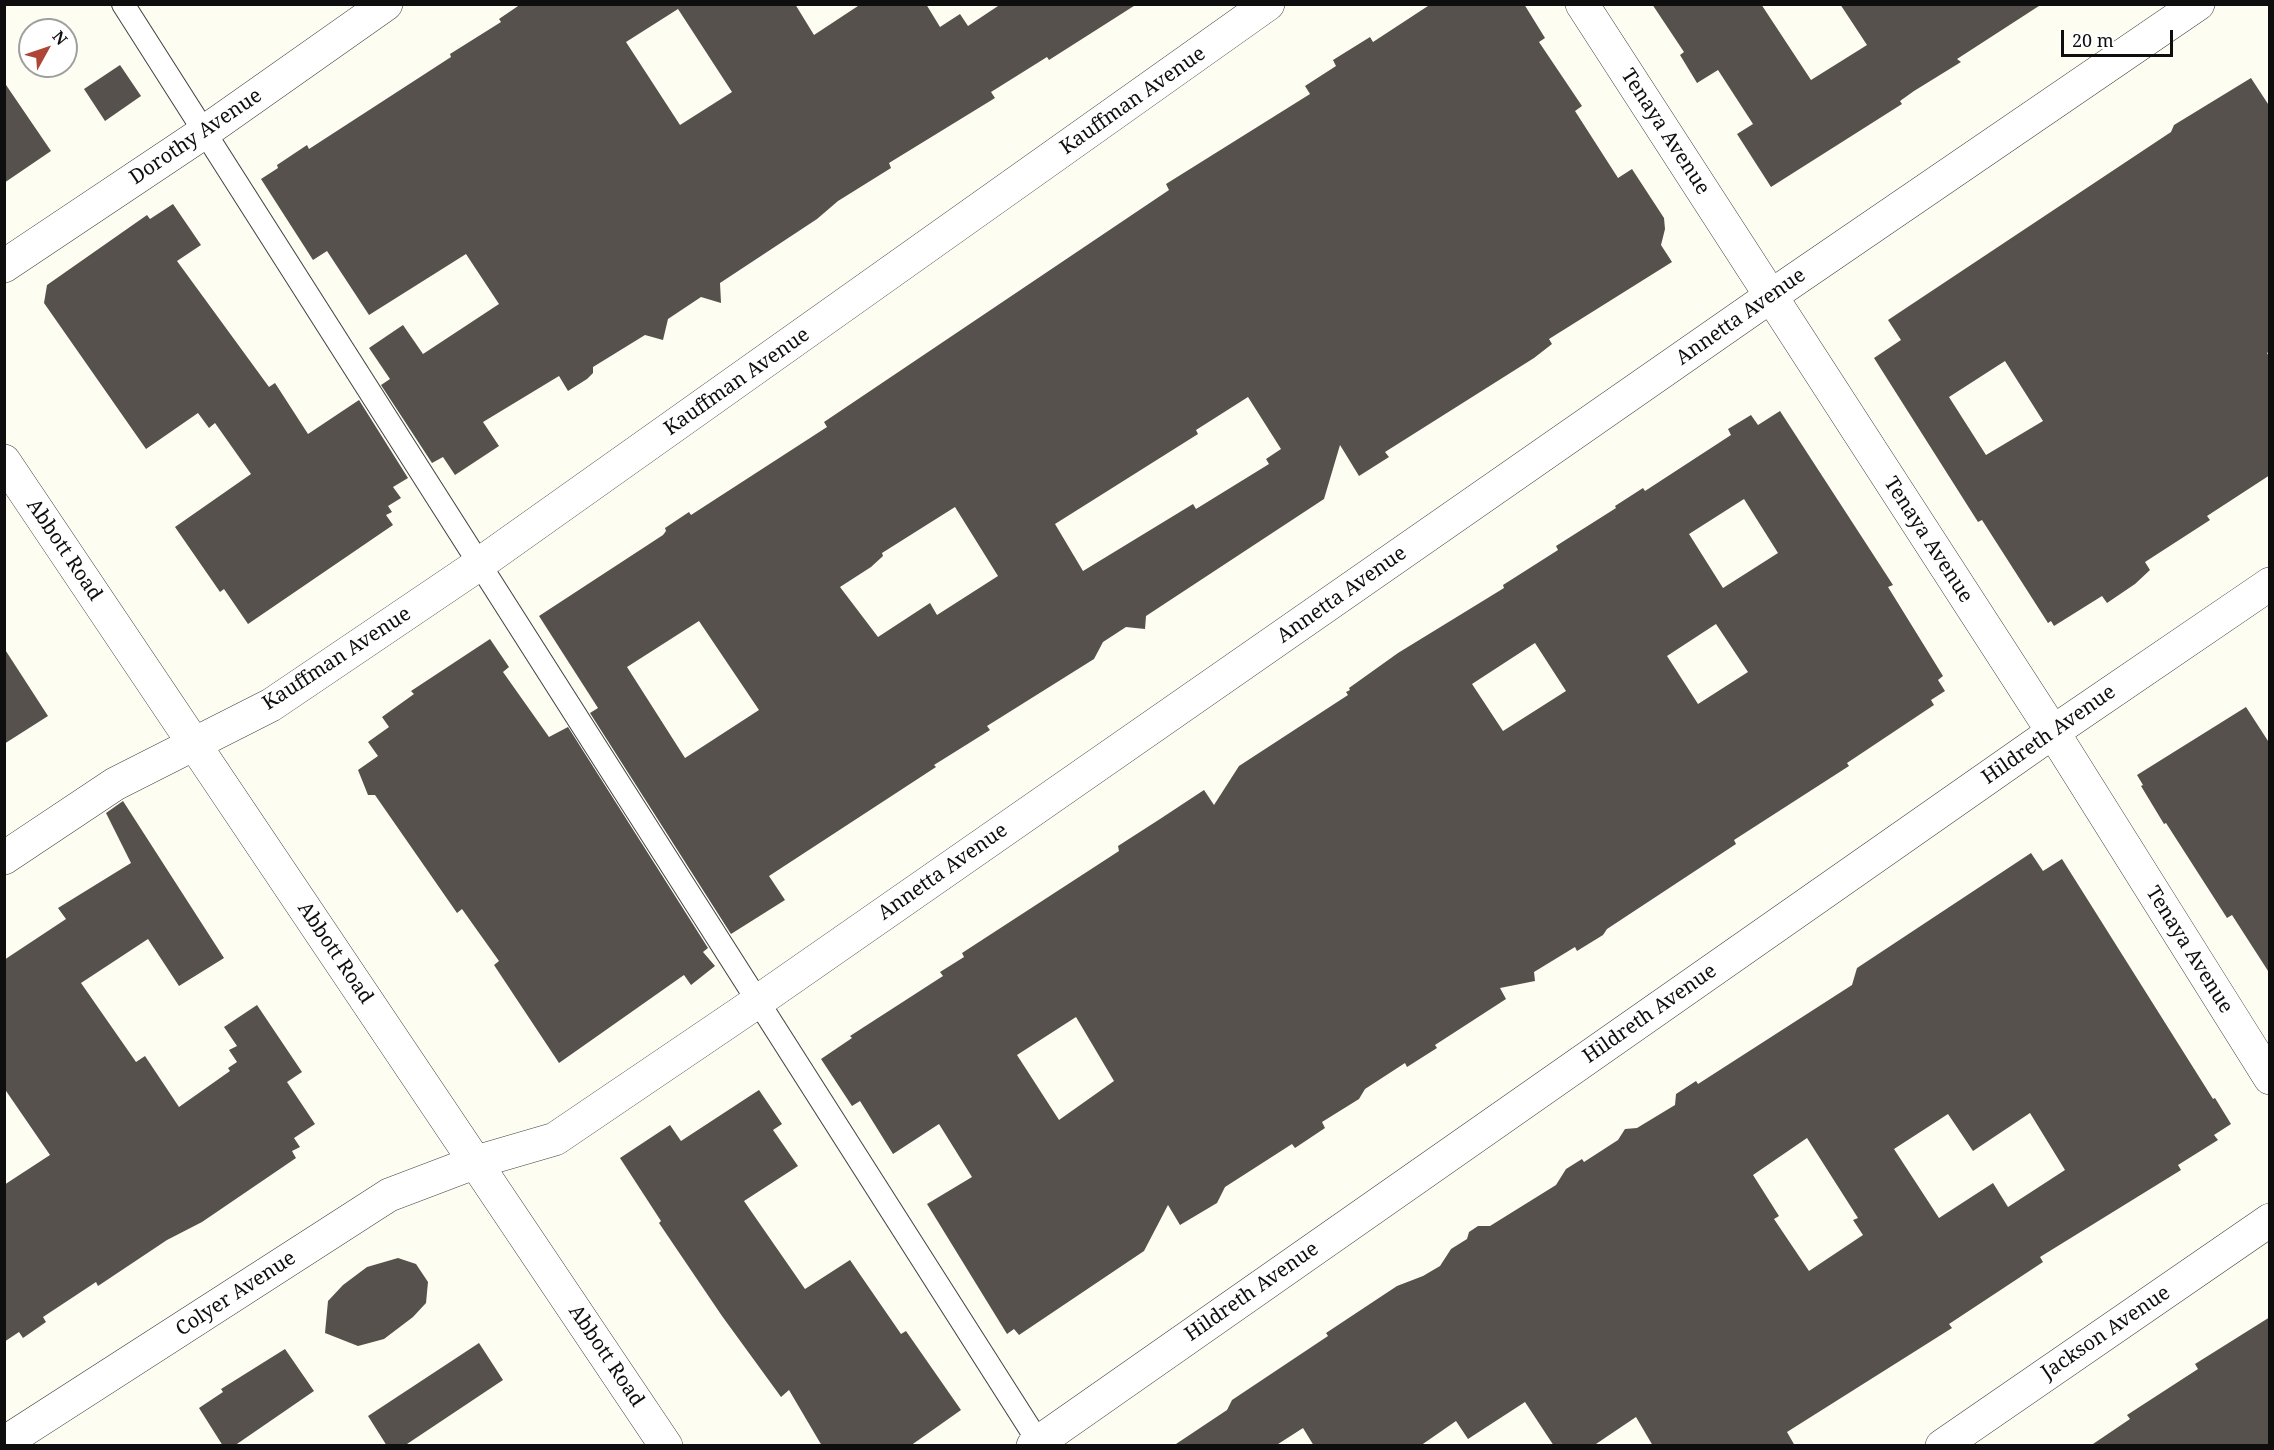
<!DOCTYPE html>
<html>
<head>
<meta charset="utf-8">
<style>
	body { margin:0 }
	#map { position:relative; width:2274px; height:1450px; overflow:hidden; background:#fdfdf1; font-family:"Noto Serif",serif }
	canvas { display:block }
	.frame { position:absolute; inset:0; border:6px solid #0e0e0e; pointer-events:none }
	.north { position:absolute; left:18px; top:18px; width:60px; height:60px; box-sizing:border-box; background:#fff; border:2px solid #9f9f9f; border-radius:50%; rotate:50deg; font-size:16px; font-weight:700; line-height:24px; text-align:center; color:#0e0e0e }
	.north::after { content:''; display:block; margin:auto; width:21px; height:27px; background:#ae4536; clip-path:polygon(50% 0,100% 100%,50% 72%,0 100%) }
	.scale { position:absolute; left:2061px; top:30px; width:112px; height:27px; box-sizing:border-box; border:3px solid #0e0e0e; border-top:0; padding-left:8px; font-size:18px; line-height:21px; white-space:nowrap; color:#0e0e0e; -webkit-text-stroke:4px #fff; paint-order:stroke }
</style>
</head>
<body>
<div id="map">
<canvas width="2274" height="1450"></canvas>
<div class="frame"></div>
<div class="north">N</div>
<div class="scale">20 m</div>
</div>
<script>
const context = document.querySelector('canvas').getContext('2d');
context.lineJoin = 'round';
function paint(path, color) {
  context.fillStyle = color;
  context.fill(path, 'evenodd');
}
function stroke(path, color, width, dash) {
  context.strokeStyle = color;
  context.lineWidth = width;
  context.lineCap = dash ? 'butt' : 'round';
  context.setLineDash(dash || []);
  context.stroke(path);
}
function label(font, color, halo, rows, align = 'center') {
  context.font = font + ' "Noto Serif",serif';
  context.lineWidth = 6;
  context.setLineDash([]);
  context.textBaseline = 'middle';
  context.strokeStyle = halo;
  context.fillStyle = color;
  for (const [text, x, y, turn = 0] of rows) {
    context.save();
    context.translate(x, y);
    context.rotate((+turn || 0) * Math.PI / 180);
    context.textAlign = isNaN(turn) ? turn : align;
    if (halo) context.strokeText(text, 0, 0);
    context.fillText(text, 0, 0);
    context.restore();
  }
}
const building = new Path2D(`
	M521,4H795L814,35L861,4H926L940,27L960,14L968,26L1001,4H1137L1049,60L1047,57L991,92L995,98L889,163L891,168L838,201L817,219L720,283L721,303L701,297L668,319L663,340L645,335L593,367V373L587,379L568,391L559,376L483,422L499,446L455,475L443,457L432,463L381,385L390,379L369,348L403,325L423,354L499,304L466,254L369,315L327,251L313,260L261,179L278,168L277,165L307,145L309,149L451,57L450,54L501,22L499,19ZM678,9L732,92L680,125L626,42Z
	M1431,4H1524L1545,38L1539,42L1582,106L1575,111L1618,178L1632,169L1664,218L1665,229L1661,245L1672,262L1549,339L1552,344L1534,358L1385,452L1389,457L1359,476L1340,445L1324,499L1146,616L1145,629L1126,627L1103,642L1094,659L987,726L990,730L934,765L936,767L769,876L785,900L731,934L590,713L598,708L539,616L663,535L666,531L665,528L689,512L691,515L827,427L824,422L1169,190L1166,184L1310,94L1305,86L1336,66L1333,60L1370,37L1373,42ZM1248,397L1281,449L1266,459L1269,464L1196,509L1193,504L1083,571L1055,524L1198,434L1196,430ZM955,507L998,576L937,615L930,603L878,637L840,587L871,567L883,556L882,553ZM699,621L759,710L685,758L627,667Z
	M1652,4H1761L1811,80L1867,45L1840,4H2042L1957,59L1961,62L1914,91L1900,101L1902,104L1771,187L1737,134L1753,124L1718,70L1697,83L1680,55L1684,52Z
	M120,65L141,96L105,121L84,89Z
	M2251,78L2270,107V351L2267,353L2270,358V475L2207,516L2210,520L2145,562L2150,570L2135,584L2107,603L2102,596L2054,626L2051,621L2048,623L1982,520L1978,522L1874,358L1901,340L1888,320L2171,132L2174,125ZM2005,361L2043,421L1986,455L1949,397Z
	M4,82L51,151L4,183Z
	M173,204L201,245L177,261L269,387L275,383L308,434L359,400L408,478L393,487L401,498L388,506L392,512L386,515L393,525L248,624L224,589L220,592L175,527L251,474L215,423L209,428L198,413L146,449L44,303L47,285L147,215L150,219Z
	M1780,411L1893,585L1888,587L1943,676L1938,680L1945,691L1931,700L1934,705L1847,763L1849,766L1734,840L1736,844L1607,929L1603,935L1577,951L1575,947L1534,972L1535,981L1500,988L1506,999L1435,1045L1437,1048L1407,1067L1405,1063L1365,1089L1359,1099L1322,1122L1325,1128L1295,1148L1292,1144L1225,1187L1217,1203L1180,1225L1168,1205L1144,1251L1019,1335L1014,1329L1007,1334L927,1204L972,1177L939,1124L893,1154L860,1101L852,1106L821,1059L852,1038L850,1036L943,976L940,972L964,957L962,953L1119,851L1118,846L1160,819L1204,790L1214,805L1239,766L1348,695L1346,692L1350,690L1349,688L1398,653L1504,588L1503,585L1558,550L1556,546L1616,508L1615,506L1643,488L1645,491L1731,435L1728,429L1751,415L1758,425ZM1744,499L1778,553L1723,588L1689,534ZM1716,624L1748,672L1698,704L1667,656ZM1535,643L1566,691L1503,731L1472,684ZM1076,1017L1114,1081L1059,1120L1017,1055Z
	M490,639L509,667L503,672L549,737L568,727L708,948L703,952L715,966L691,985L684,975L559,1063L494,965L499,961L462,909L457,913L375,795H368L358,770L378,756L368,742L389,727L382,717L414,694L411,691Z
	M4,648L48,716L4,744Z
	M2246,707L2270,744V974L2232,915L2227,918L2166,823L2164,824L2141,786L2143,785L2137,775Z
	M123,801L224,958L179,986L148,939L81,983L136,1062L145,1056L179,1107L230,1071L228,1068L237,1062L229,1050L237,1046L224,1027L257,1005L302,1072L287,1082L315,1124L294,1138L300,1147L292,1151L296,1158L202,1222L167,1240L98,1286L96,1282L43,1317L46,1322L23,1338L19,1332L4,1342V1185L50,1155L4,1088V960L66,919L58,908L131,863L106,813Z
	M2031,853L2043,871L2062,859L2213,1099L2215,1098L2231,1124L2214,1135L2218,1140L2178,1165L2181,1170L2040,1257L2043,1262L1949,1324L1952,1328L1787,1432L1795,1446H1653L1636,1417L1593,1446H1554L1525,1402L1468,1439L1456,1421L1420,1446H1314L1303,1428L1275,1446H1173L1227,1410L1232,1400L1328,1336L1326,1333L1397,1286L1423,1276L1440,1266L1451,1249L1467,1239L1469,1232L1478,1226H1490L1556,1185L1566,1169L1582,1159L1584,1162L1618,1140L1625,1129L1637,1128L1675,1105L1676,1094L1696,1081L1698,1084L1852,985L1857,968ZM2030,1113L2065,1170L2008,1207L1993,1183L1939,1218L1894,1149L1948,1114L1973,1151ZM1807,1138L1858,1218L1853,1220L1863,1235L1809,1271L1774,1219L1779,1216L1753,1175Z
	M759,1090L782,1124L773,1130L798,1166L744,1201L805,1289L850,1260L901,1334L906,1331L961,1410L910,1446H822L789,1390L781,1397L722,1316L659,1223L661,1221L620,1158L670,1125L681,1141Z
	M398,1258L416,1264L428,1282L426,1303L413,1317L384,1339L358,1346L325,1333L328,1301L343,1285L367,1267Z
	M2270,1317V1446H2090L2130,1419L2127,1415L2198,1369L2195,1364Z
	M479,1343L503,1380L404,1446H387L368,1416Z
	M285,1349L314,1391L234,1446H223L199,1408L223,1392L221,1389Z`);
const service = new Path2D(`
	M123,4L1041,1446`);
const minor = new Path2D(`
	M1582,4L2053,732L2270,1078
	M4,266L203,133L386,4
	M4,858L115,784L271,705L478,565L1268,4
	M4,1443L389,1195L476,1162L555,1139L757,1002L1771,296L2198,4
	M1033,1446L2053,732L2270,584
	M1942,1446L2270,1220`);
const tertiary = new Path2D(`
	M4,461L666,1446`);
const streetNames = [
	["Kauffman Avenue",1133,101,-35],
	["Tenaya Avenue",1665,132,57],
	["Dorothy Avenue",196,137,-34],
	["Annetta Avenue",1741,317,-35],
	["Kauffman Avenue",737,382,-35],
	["Tenaya Avenue",1928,540,57],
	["Abbott Road",64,550,56],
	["Annetta Avenue",1342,595,-35],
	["Kauffman Avenue",337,659,-33],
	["Hildreth Avenue",2049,735,-35],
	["Annetta Avenue",943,872,-35],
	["Tenaya Avenue",2189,950,58],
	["Abbott Road",335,953,56],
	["Hildreth Avenue",1650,1014,-35],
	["Hildreth Avenue",1252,1292,-35],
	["Colyer Avenue",236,1294,-33],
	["Jackson Avenue",2106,1333,-34],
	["Abbott Road",606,1356,56]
];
paint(building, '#56514c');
stroke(service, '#414141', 24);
stroke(minor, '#414141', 34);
stroke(tertiary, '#414141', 34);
stroke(service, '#fff', 22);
stroke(minor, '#fff', 33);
stroke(tertiary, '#fff', 33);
label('20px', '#0e0e0e', '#fff', streetNames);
</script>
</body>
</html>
